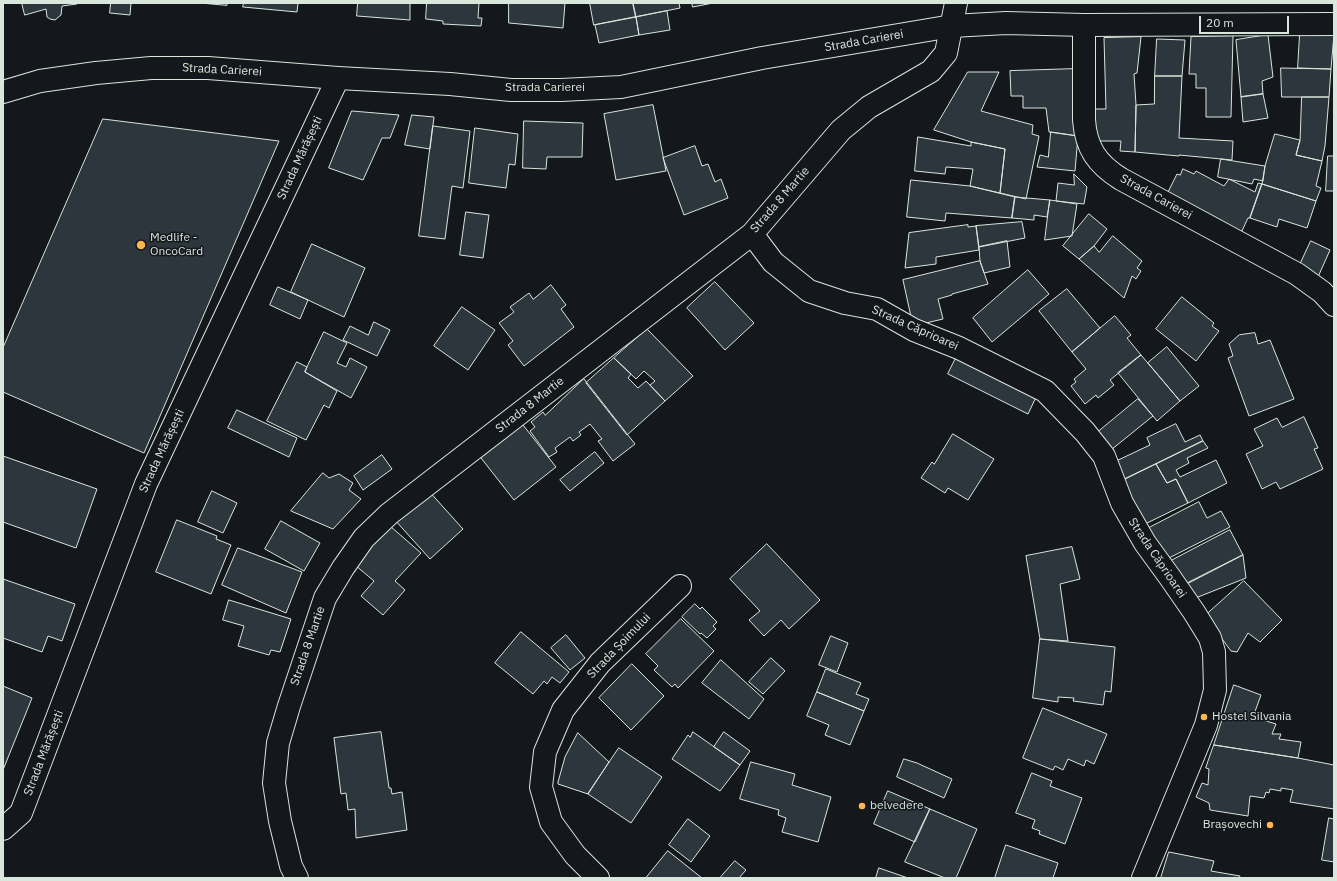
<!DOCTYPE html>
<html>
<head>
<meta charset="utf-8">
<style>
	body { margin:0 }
	#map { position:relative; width:1337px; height:881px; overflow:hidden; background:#14181c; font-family:"IBM Plex Sans",sans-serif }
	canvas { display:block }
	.frame { position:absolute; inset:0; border:4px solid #d8e6dc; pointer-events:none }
	.scale { position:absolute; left:1199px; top:16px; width:90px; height:18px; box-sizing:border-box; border:2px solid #d8e6dc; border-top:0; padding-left:5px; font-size:12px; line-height:14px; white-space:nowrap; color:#d8e6dc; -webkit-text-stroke:3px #14181c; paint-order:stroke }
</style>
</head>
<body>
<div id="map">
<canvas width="1337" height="881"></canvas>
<div class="frame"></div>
<div class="scale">20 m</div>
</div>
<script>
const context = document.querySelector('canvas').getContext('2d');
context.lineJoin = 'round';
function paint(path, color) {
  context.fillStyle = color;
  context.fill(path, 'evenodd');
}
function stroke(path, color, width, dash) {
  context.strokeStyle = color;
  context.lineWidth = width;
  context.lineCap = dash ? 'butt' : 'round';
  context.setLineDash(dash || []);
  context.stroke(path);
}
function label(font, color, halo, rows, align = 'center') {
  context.font = font + ' "IBM Plex Sans",sans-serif';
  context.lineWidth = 3;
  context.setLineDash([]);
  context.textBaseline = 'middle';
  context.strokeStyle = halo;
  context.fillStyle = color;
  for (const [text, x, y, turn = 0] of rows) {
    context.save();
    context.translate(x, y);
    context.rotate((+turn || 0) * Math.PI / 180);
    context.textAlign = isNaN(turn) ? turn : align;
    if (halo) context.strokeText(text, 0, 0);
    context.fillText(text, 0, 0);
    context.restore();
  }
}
const building = new Path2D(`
	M22,3H77V4L62,6L61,15L55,20L50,19L47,17L46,9L25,15Z
	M111,3H131L130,15L110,13Z
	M201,3H227V5Z
	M244,3H298L297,12L243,7Z
	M358,3H410V20L357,16Z
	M427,3H479L478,18H482L481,26L443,24V21L426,19Z
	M509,3H565L563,28L509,23Z
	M590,3H633L636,17L594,25Z
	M633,3H679L680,8L636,17Z
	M692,3H713L693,7Z
	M667,11L670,30L639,35L636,17Z
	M636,17L639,35L599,43L595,25Z
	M1300,34H1334L1331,69L1298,68Z
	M1268,35L1273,77L1262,81L1263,94L1241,97L1236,40Z
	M1233,36L1231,117H1206V88H1196V74H1189L1191,37Z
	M1141,37L1137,73L1134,74L1136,105L1135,152L1120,151L1121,141H1093V109H1106L1104,38Z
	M1157,39L1185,40L1182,76H1155Z
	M1281,68L1331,69L1329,97H1282Z
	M1076,69L1078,136L1049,132L1046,108H1023V96H1011L1010,71Z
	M968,72H999L981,111L1033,125L1032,134L1039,136L1026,199L1000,193L1005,149L971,142L934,130Z
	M1155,76H1182L1179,138L1233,141L1232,160L1179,155V156L1135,152L1136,105L1154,104Z
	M1263,94L1268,118L1243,122L1241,97Z
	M1302,97H1329L1325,146L1322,161L1296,155L1300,140Z
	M653,105L666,171L616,180L604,114Z
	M352,111L399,115L390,138H382L363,180L329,168Z
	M412,115L434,117L430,149L405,145Z
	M103,119L279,141L144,453L3,392V348Z
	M524,121L583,123L582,157H547L546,169L523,168Z
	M433,126L470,131L463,188L452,186L445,239L419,236Z
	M475,128L518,134L515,165L509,164L506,188L469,183Z
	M1051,132L1078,136L1075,171L1037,167L1040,155L1048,157Z
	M1275,134L1300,140L1296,155L1322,161L1316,186L1321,188L1316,201L1262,184L1265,166Z
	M918,137L971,146V142L1005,149L1000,193L970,186L973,169L946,167L945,174L915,171Z
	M695,146L702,166L708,164L715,182L721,179L728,198L684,215L663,158Z
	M1328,156H1334V191H1326Z
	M1221,159L1265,166L1263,181L1254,179L1252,184L1218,177Z
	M1183,169L1194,174L1196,171L1224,186L1229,179L1255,192L1258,183L1262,184L1250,218H1248L1240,235L1165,198L1177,174L1180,175Z
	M1074,174L1087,187L1084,204L1056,201L1058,183L1074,185Z
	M911,180L970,186L1015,197L1012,218L946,213L945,221L907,217Z
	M1262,184L1316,201L1307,228L1279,219L1277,227L1250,218Z
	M1015,197L1050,200L1047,217L1034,215V220L1012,218Z
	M1050,200L1077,204L1072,236L1045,240Z
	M466,212L489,215L483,258L460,255Z
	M1089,214L1107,229L1094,246L1079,259L1063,246Z
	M1022,222L1025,238L979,247L976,226Z
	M968,225V227L976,226L979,250L936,257V264L905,268L909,233Z
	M1113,236L1142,261L1137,268L1141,271L1136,279L1132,276L1124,298L1079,259L1094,246L1099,252Z
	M1007,241L1010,267L984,273L980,261L979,247Z
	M1311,241L1330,250L1318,277L1298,269Z
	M312,244L365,268L344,317L291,292Z
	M980,261L988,284L952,294V295L938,299L943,319L913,326L903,280Z
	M1028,270L1049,294L992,342L973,318Z
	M715,282L754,323L725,350L687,308Z
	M551,285L566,305L561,309L574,327L524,366L508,345L513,341L499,323L514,312L510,307L529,293L533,299Z
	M278,287L308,300L300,319L270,305Z
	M1067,289L1100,328L1072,352L1039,311Z
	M1182,297L1214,323L1212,326L1219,331L1196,361L1156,329Z
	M462,307L495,330L468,370L434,346Z
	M1115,316L1131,335L1127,338L1141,355L1110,380L1114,385L1098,398L1096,395L1085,404L1071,386L1076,382L1074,379L1086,369L1072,352Z
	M374,322L390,330L377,356L343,340L350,326L368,335Z
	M647,329L693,376L665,401L650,385L655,381L644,371L636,379L614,358Z
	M324,332L347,343L337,363L346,367L350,358L367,367L351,398L305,372Z
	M1255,333L1258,344L1270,340L1294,399L1249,416L1228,358L1233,356L1229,344L1239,335Z
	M1167,347L1199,386L1180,401L1148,363Z
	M959,352L1038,393L1028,414L948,374Z
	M1141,355L1180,401L1157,421L1118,373Z
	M614,358L631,374L628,378L638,388L646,381L665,401L627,435L586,383Z
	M297,362L307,367L305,372L337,391L329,408L324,405L306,440L267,421Z
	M584,379L635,444L613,461L598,441L602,439L590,424L579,432L581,435L573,441L570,437L555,448L557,452L549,457L530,431L535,427L531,422L543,412L545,415Z
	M1138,399L1153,416L1106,454L1092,437Z
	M237,410L297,438L289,457L228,428Z
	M1304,417L1318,448L1314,449L1323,469L1280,489L1276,482L1262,489L1246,454L1263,446L1254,429L1277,418L1282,427Z
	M1176,424L1185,442L1200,435L1203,441L1123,480L1114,462L1150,445L1147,438Z
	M523,425L556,467L514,500L481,458Z
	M953,434L994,459L968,500L948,488L945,493L921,478L932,462L934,464Z
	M1203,441L1208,448L1187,458L1189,463L1176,470L1180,477L1216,460L1227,483L1188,503L1176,479L1167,483L1156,464Z
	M595,452L604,463L570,491L560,480Z
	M382,455L392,469L363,490L354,476Z
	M3,456L97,489L76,548L3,522Z
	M1156,464L1167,483L1176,479L1188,503L1145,524L1123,480Z
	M323,473L329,478L339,474L353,483L349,490L361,499L333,529L291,511Z
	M427,489L463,529L430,559L394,519Z
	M212,491L237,503L223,533L198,522Z
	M1199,502L1207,518L1221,511L1230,527L1165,560L1147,529Z
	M177,520L217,536L216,539L231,545L211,594L156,572Z
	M281,521L320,543L304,571L265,549Z
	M390,526L421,553L395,581L405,590L383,615L361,596L374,581L355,565Z
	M1230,530L1243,555L1179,588L1167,563Z
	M767,544L820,600L789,629L781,620L764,636L749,620L760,611L730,579Z
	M1072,547L1080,579L1060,584L1068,641L1040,639L1026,556Z
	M238,548L302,572L286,613L222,585Z
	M1243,555L1246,578L1193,599L1184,585Z
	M3,579L75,604L62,641L48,636L42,652L3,638Z
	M1244,581L1282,620L1260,642L1248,633L1237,652L1231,651L1205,616Z
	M229,600L291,619L280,652L271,650L269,655L238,646L244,626L223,620Z
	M695,604L700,609L702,607L717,622L713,626L716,629L707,638L701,633L700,634L682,617Z
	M681,619L714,651L678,688L675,684L672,687L654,670L658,666L646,654Z
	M521,632L569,672L560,683L552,677L547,684L544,681L533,694L495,663Z
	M566,635L585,658L570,670L551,648Z
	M831,636L848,643L837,672L819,665Z
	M1040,639L1115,647L1111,692L1105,691L1103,705L1073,701L1074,698L1058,697V702L1033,698Z
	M771,658L785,671L763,694L749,682Z
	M721,660L764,699L749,719L702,683Z
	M632,664L664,696L631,730L599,698Z
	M826,669L861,683L856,694L869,699L864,711L817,692Z
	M1234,685L1261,695L1253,717L1276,724L1272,734H1281L1279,739L1301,742L1298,758L1214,745Z
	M3,686L32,698L3,770Z
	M817,692L864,711L850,745L825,735L829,725L807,716Z
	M1043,708L1107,734L1094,764L1086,760L1084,766L1068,759L1063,770L1055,766L1053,770L1023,758Z
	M381,732L389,788H391L392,794L402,792L407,830L356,838L355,809L348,810L346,793L341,794L334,738Z
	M693,732L740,765L720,791L672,759L688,735L690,737Z
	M724,732L750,751L740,765L714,747Z
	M578,733L609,762L588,794L558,784V782L565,757Z
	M1214,745L1298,758L1334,765V809L1290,802L1293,790L1281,788V791L1270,789L1269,793L1266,792L1264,798L1250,796L1248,816L1210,810L1209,803L1196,797L1202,783L1208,785L1209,769L1206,768Z
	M619,748L662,777L631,823L588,794Z
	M904,759L917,763L952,779L944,798L897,777Z
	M751,762L795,774L792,785L831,797L818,842L782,832L786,818L778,815L779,810L740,799Z
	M1032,773L1052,781L1050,786L1082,798L1065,844L1039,834L1040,831L1032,828L1035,820L1016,813Z
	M888,791L930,809L915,842L874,824Z
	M930,809L977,829L956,878H945L905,862Z
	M1329,818L1334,819V862L1322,860Z
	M688,819L710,836L691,862L669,845Z
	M1006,845L1058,863L1053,878H995Z
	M668,851L702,878H646Z
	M1169,852L1214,861L1211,871L1240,876L1239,878H1161Z
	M735,861L746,870L739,878H720Z
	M879,868L908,878H876Z`);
const street = new Path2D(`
	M1084,25V120C1086,148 1097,164 1121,179L1297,274L1322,292L1334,305
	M752,234L773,262L809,291L845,303L877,309L914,330L959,348L1045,391L1085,432L1104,456L1122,503L1145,543L1169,576L1194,612L1210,638L1214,652L1215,690L1206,725L1143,878
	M3,829L21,813L146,484L338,78
	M297,878L291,866L280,821L274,783L278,743L289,706L325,598L343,568L364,538L389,514L752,234L841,130L869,107L931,71L946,53L956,3
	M598,878L575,855L551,822L541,787L545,752L563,710L600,663L680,586`);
const secondary = new Path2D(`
	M3,92L40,81L96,73L151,68H208L338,78L450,84L511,90H561L621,87L762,58L952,26L1006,23L1084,25L1334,24`);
const markers = [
	[141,245,5,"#ffb74d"],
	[1204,717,4,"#ffb74d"],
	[862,806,4,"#ffb74d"],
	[1270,825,4,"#ffb74d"]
];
const streetNames = [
	["Strada Carierei",864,41,-10],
	["Strada Carierei",222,70,3],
	["Strada Carierei",545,88],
	["Strada Mărășești",300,158,-65],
	["Strada Carierei",1156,197,29],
	["Strada 8 Martie",780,200,-49],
	["Strada Căprioarei",915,328,24],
	["Strada 8 Martie",530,405,-38],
	["Strada Mărășești",162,451,-65],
	["Strada Căprioarei",1157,558,56],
	["Strada 8 Martie",308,646,-71],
	["Strada Șoimului",619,646,-46],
	["Strada Mărășești",44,753,-69]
];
const poiNames = [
	["Medlife -",150,238],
	["OncoCard",150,252],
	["Hostel Silvania",1212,717],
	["belvedere",870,806],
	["Brașovechi",1262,825,"right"]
];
paint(building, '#2c363c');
stroke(building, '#d8e6dc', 1);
stroke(street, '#d8e6dc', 24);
stroke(secondary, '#d8e6dc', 24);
stroke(street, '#14181c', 22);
stroke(secondary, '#14181c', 22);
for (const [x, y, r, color] of markers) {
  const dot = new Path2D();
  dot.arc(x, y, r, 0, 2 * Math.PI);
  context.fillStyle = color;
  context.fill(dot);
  stroke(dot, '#14181c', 1.5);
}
label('12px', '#d8e6dc', '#14181c', streetNames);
label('12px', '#d8e6dc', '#14181c', poiNames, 'left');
</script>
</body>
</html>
